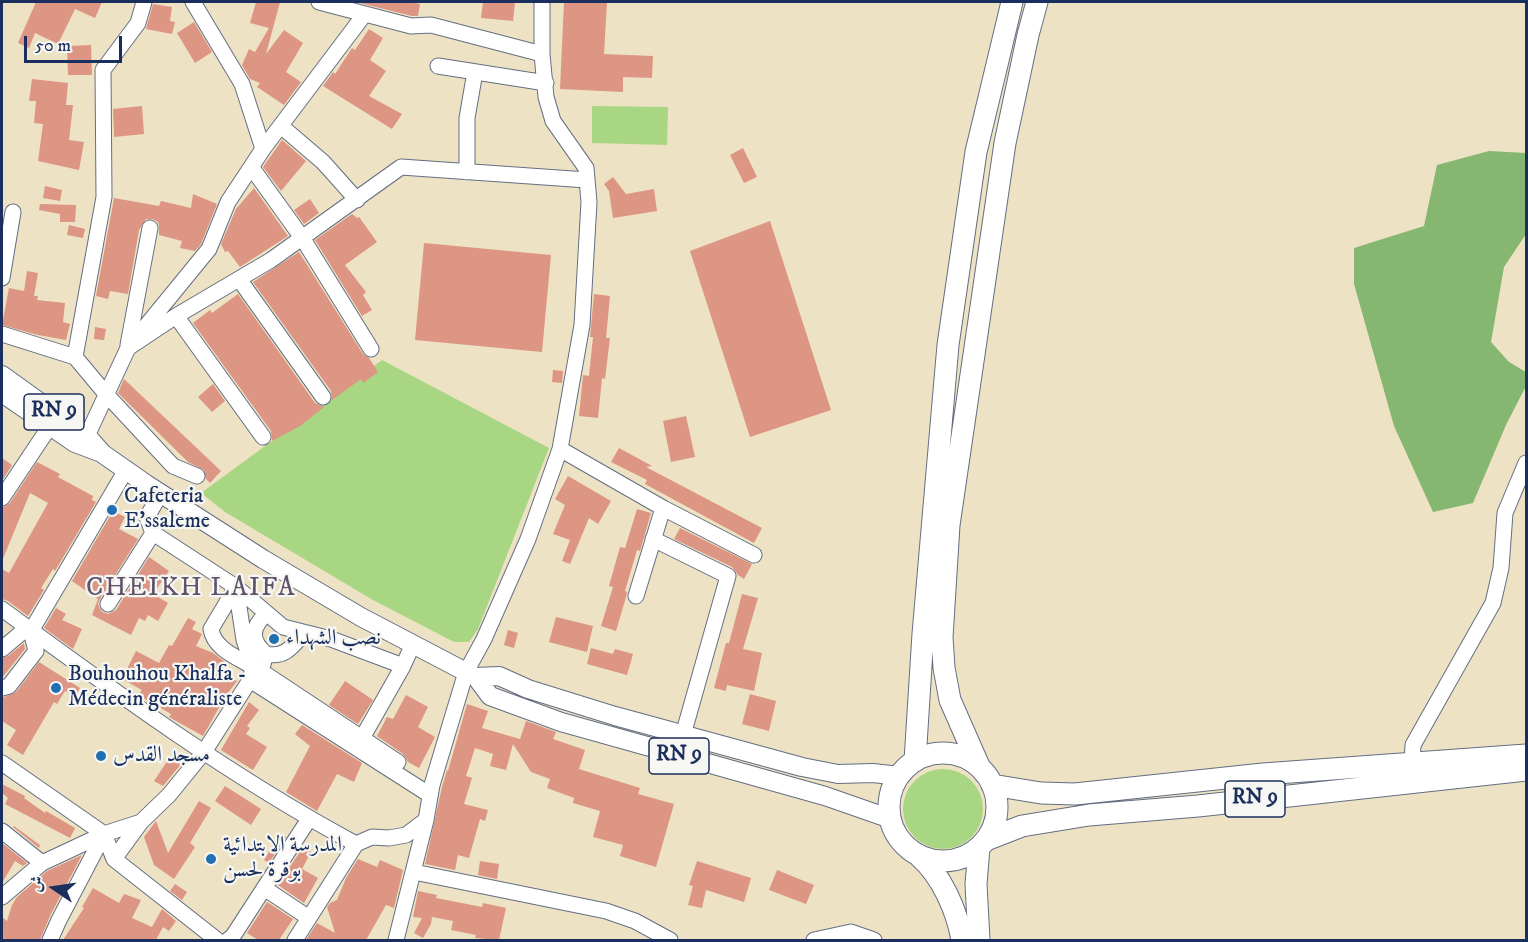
<!DOCTYPE html>
<html>
<head>
<meta charset="utf-8">
<style>
	body { margin:0 }
	#map { position:relative; width:1528px; height:942px; overflow:hidden; background:#ede2c4; font-family:"IM FELL DW Pica",Amiri,serif }
	canvas { display:block }
	.frame { position:absolute; inset:0; border:3px solid #1b2f5e; pointer-events:none }
	.north { position:absolute; left:24px; top:858px; width:60px; height:60px; -webkit-text-stroke:4px #f6f6f2; paint-order:stroke; rotate:283deg; font-size:16px; font-weight:700; line-height:24px; text-align:center; color:#1b2f5e }
	.north::after { content:''; display:block; margin:auto; width:21px; height:27px; background:#1b2f5e; clip-path:polygon(50% 0,100% 100%,50% 72%,0 100%) }
	.scale { position:absolute; left:24px; top:36px; width:98px; height:27px; box-sizing:border-box; border:3px solid #1b2f5e; border-top:0; padding-left:8px; font-size:18px; line-height:21px; white-space:nowrap; color:#1b2f5e; -webkit-text-stroke:4px #f6f6f2; paint-order:stroke }
</style>
</head>
<body>
<div id="map">
<canvas width="1528" height="942"></canvas>
<div class="frame"></div>
<div class="north">ش</div>
<div class="scale">50 m</div>
</div>
<script>
const context = document.querySelector('canvas').getContext('2d');
context.lineJoin = 'round';
function paint(path, color) {
  context.fillStyle = color;
  context.fill(path, 'evenodd');
}
function stroke(path, color, width, dash) {
  context.strokeStyle = color;
  context.lineWidth = width;
  context.lineCap = dash ? 'butt' : 'round';
  context.setLineDash(dash || []);
  context.stroke(path);
}
function label(font, color, halo, rows, align = 'center') {
  context.font = font + ' "IM FELL DW Pica",Amiri,serif';
  context.lineWidth = 4.5;
  context.setLineDash([]);
  context.textBaseline = 'middle';
  context.strokeStyle = halo;
  context.fillStyle = color;
  for (const [text, x, y, turn = 0] of rows) {
    context.save();
    context.translate(x, y);
    context.rotate((+turn || 0) * Math.PI / 180);
    context.textAlign = isNaN(turn) ? turn : align;
    if (halo) context.strokeText(text, 0, 0);
    context.fillText(text, 0, 0);
    context.restore();
  }
}
const green = new Path2D(`
	M592,106L668,107L667,145L592,143Z
	M382,360L549,448L478,629L469,642H454L373,600L225,512L201,493Z
	M903 809a40 40 0 1 1 80 0a40 40 0 1 1-80 0Z`);
const forest = new Path2D(`
	M1489,151L1526,153V234L1504,267L1491,342L1509,362L1526,372V386L1506,425L1473,503L1433,512L1394,426L1354,284V248L1424,226L1437,165Z`);
const building = new Path2D(`
	M36,2H102L95,18L75,9L58,44L35,33L29,48L18,43Z
	M256,2H280L266,54L284,30L303,43L286,72L301,82L284,105L257,87L260,83L250,79L242,65L249,49L255,52L269,28L250,23Z
	M356,2H409L420,4L418,16H412Z
	M483,2H515L513,21L481,18Z
	M564,2H607L604,54L653,56L652,78L623,77V92L560,89Z
	M153,4L172,7L170,21L175,22L172,34L146,29Z
	M194,22L212,52L195,63L177,33Z
	M369,29L383,38L370,60L386,71L369,96L402,114L392,129L323,86L333,72L335,74L352,48L355,50Z
	M91,45L92,75H68L67,46Z
	M32,79L68,83L66,105H73L69,140L84,142L79,170L38,161L43,124L34,123L36,101H29Z
	M142,106L144,134L114,137L113,109Z
	M282,140L306,161L281,191L263,167Z
	M743,148L757,177L744,183L730,155Z
	M613,177L626,194L654,189L657,211L613,218L609,191L604,184Z
	M45,186L62,190L60,201L43,198Z
	M254,188L288,236L240,267L228,251L225,252L221,244L236,209Z
	M193,194L217,204L201,244L195,251L180,248L182,241L159,235V225L157,221L152,219H146L139,230L128,294L110,291L108,299L96,296L114,198L159,206L161,201L191,208Z
	M310,199L319,213L304,224L294,210Z
	M40,204L76,205L75,222H60V214L39,210Z
	M352,214L357,218L359,217L377,242L345,265L366,292L363,295L372,310L362,316L315,240Z
	M770,221L831,410L750,437L690,251Z
	M69,225L85,229L83,238L67,235Z
	M424,243L551,255L542,352L415,340Z
	M299,252L363,354L369,358L378,372L363,383L361,379L332,400L331,391L253,282Z
	M27,271L38,273L34,296H38L37,300L65,303L63,322L70,324L66,340L38,335L2,325L9,288L24,291Z
	M238,294L315,403L324,407L300,426L272,441L271,431L193,323L210,310L212,313Z
	M594,294L610,296L606,338H610L605,379L602,378L598,418L579,416L583,375L589,376L593,337H590Z
	M95,327L106,329L104,340L94,339Z
	M553,370L563,371L562,383L552,382Z
	M124,379L221,471L210,483L206,479L204,470L188,462L118,393Z
	M213,384L225,401L212,412L198,397Z
	M686,416L695,457L671,462L663,421Z
	M619,448L652,466L646,467L762,528L754,543L645,484L647,480L611,462Z
	M2,458L12,465L2,481Z
	M37,462L60,474L58,477L93,496L92,500L96,502L55,571L53,569L41,588L44,590L28,616L8,601L2,599V569L9,573L48,503L30,493L2,561V508L10,503Z
	M568,476L611,501L598,524L589,518L570,564L562,561L570,540L553,534L565,505L555,499Z
	M637,509L651,513L640,551L637,550L625,591L627,592L626,597L616,631L601,626L613,587L609,586L620,547L625,548Z
	M113,511L125,517L119,529L138,539L100,599L98,604L102,612L108,614L116,610L149,557L169,571L153,594L168,603L158,621L148,615L145,621L139,618L131,635L92,615L98,599L72,581Z
	M680,528L752,564L744,579L738,575L732,567L674,539Z
	M742,594L758,598L743,649L762,653L754,691L727,685L726,691L714,688L726,643H729Z
	M56,608L66,614L62,620L82,629L73,649L44,628Z
	M556,617L593,626L587,652L549,642Z
	M188,618L196,622L192,629L202,634L196,646L213,653L228,664L224,673L237,681L225,697L203,736L169,717L171,714L138,695L142,690L122,679L136,651L159,663L169,645L172,646Z
	M508,630L518,633L514,648L504,645Z
	M24,643L25,649L2,678V658L8,656Z
	M591,648L613,654L615,649L633,654L627,675L587,664Z
	M39,662L80,688L75,697L65,691L57,704L54,702L23,755L7,745L16,730L2,721V698L16,692Z
	M345,681L373,700L358,724L329,705Z
	M750,694L776,701L769,731L742,724Z
	M406,695L428,707L418,727L435,737L419,768L408,762L403,754L377,736L387,717L393,719Z
	M249,702L259,710L247,726L250,728L246,734L267,747L253,770L221,750Z
	M467,704L488,711L482,728L520,739L526,721L556,732L553,739L585,750L579,769L640,788L638,794L674,804L656,867L620,856L623,845L593,837L600,811L573,803L574,798L547,788L550,779L531,772L513,744L506,770L490,766L493,754L475,748L466,776L472,778L464,804L488,810L485,821L480,819L469,858L458,855L455,870L425,864L442,787L447,770L448,771Z
	M302,725L362,763L354,782L337,774L317,811L286,792L310,746L295,734Z
	M170,757L181,764L163,786L154,781Z
	M2,784L25,796L24,798L45,813L46,811L75,828L70,838L5,804L8,798L2,793Z
	M225,786L261,809L251,825L215,801Z
	M199,801L211,808L190,843L195,847L174,879L154,865L144,837L156,821L168,853Z
	M14,826L40,845L39,848L13,827Z
	M280,834L286,837L269,863L264,860Z
	M2,843L27,863L23,866L15,861L2,883Z
	M303,847L311,852L302,869L318,878L304,903L278,885Z
	M82,855L50,916L40,940H2V917L7,921L12,905L17,897L47,871Z
	M358,859L377,867L380,860L403,870L394,908L386,905L366,940H306L317,923L335,933L327,907L330,903L337,900L346,878Z
	M480,861L499,864L497,879L478,875Z
	M697,861L751,878L744,902L706,890L702,908L688,905L693,886L689,885Z
	M777,870L814,885L806,904L769,890Z
	M175,884L187,892L182,900L170,891Z
	M93,888L119,903L124,894L141,900L132,918L152,927L162,909L176,921L169,931L163,927L156,940H63L84,908L82,907Z
	M418,891L437,895L436,898L482,907L483,903L506,908L499,940L475,938L476,935L451,930L453,921L432,917L431,924L423,938L414,933L422,918L413,917Z
	M267,902L293,919L279,940H258L247,933Z`);
const minor = new Path2D(`
	M193,2L242,84L263,149
	M319,2L411,26L431,25L542,54
	M438,66L546,83
	M281,126L323,162L357,200
	M252,168L303,239L371,349
	M467,172V118L475,72
	M2,278L13,212
	M239,279L323,397
	M176,316L263,437
	M2,334L75,357L106,394L173,466L197,476
	M128,345L150,228
	M128,348L176,316L271,260L401,167L587,180
	M75,357L104,197L103,70L138,23L144,2
	M87,436L128,348L209,249L228,202L263,149L364,15
	M560,449L663,508L636,596
	M161,493L147,517L153,533L236,587L283,627L331,639L403,666L413,644
	M2,498L50,426
	M663,508L754,555
	M653,539L728,576L683,735
	M236,587L211,629C214,649 237,657 253,667
	M236,587L244,640L253,667
	M108,604L153,533
	M2,609C115,692 231,777 356,844L372,837L389,838L406,835L426,820
	M2,649L21,633L31,631
	M266,654C285,658 292,647 304,633
	M261,671L398,762
	M250,680L430,795
	M2,688L9,686L36,651L31,631L126,470
	M357,747L403,666
	M2,763L104,834L114,859L217,940
	M1412,763L1413,745L1493,603L1501,568L1505,513L1526,463
	M2,831L42,863
	M114,859L141,822L169,795L204,752L250,680L253,667L261,671L266,654C250,640 251,628 266,614
	M414,872L606,911L635,921L670,940
	M264,888L309,918
	M2,897L42,863L104,834
	M50,940L59,920L104,834L141,822
	M228,940L233,936L309,819
	M295,940L356,844
	M396,940L426,820L432,785L466,672L484,639L528,539L560,449L582,325L589,202L586,168L553,121L546,97L542,54V2
	M814,940L851,932L874,940`);
const major = new Path2D(`
	M2,375L87,436L103,454L146,484L263,559L361,617L466,672L476,677L499,676L528,689L615,716L802,767L838,774L873,773L899,776
	M2,393L75,443L99,452
	M476,677L490,696L561,722L825,796L891,819`);
const highway = new Path2D(`
	M889 807a54 54 0 1 1 108 0a54 54 0 1 1-108 0Z
	M915,761L923,634L948,345L976,152L1012,2
	M979,766L950,700L944,668L942,637L949,525L1005,143L1028,35L1037,2
	M992,785L1041,793L1075,794L1263,774L1526,755
	M986,840L1022,826L1089,815L1198,806L1526,770
	M979,848L976,884L979,940
	M919,856C942,876 957,911 962,940`);
const markers = [
	[112,510,6,"#1f6fb2"],
	[274,639,6,"#1f6fb2"],
	[56,688,6,"#1f6fb2"],
	[101,756,6,"#1f6fb2"],
	[211,859,6,"#1f6fb2"]
];
const shields = [
	[54,412,60],
	[679,756,60],
	[1255,799,60]
];
const shieldNames = [
	["RN 9",54,412],
	["RN 9",679,756],
	["RN 9",1255,799]
];
const poiNames = [
	["Cafeteria",124,497],
	["E'ssaleme",124,522],
	["نصب الشهداء",286,639],
	["Bouhouhou Khalfa -",68,675],
	["Médecin généraliste",68,700],
	["مسجد القدس",113,756],
	["المدرسة الابتدائية",223,846],
	["بوقرة لحسن",223,871]
];
const quarterNames = [
	["CHEIKH LAIFA",191,590]
];
paint(green, '#a9d683');
paint(forest, '#86b771');
paint(building, '#dd9584');
stroke(minor, '#646e82', 17);
stroke(major, '#646e82', 20);
stroke(highway, '#646e82', 23);
stroke(minor, '#fff', 15);
stroke(major, '#fff', 18);
stroke(highway, '#fff', 21);
for (const [x, y, r, color] of markers) {
  const dot = new Path2D();
  dot.arc(x, y, r, 0, 2 * Math.PI);
  context.fillStyle = color;
  context.fill(dot);
  stroke(dot, '#f6f6f2', 2);
}
for (const [x, y, w] of shields) {
  const box = new Path2D();
  box.roundRect(x - w / 2, y - 18, w, 36, 4.5);
  context.fillStyle = '#f6f6f2';
  context.fill(box);
  stroke(box, '#1b2f5e', 1.5);
}
label('bold 21px', '#1b2f5e', null, shieldNames);
label('22px', '#1b2f5e', '#f6f6f2', poiNames, 'left');
context.letterSpacing = '1.5px';
label('26px', '#5f536b', '#f6f6f2', quarterNames);
context.letterSpacing = '0px';
</script>
</body>
</html>
